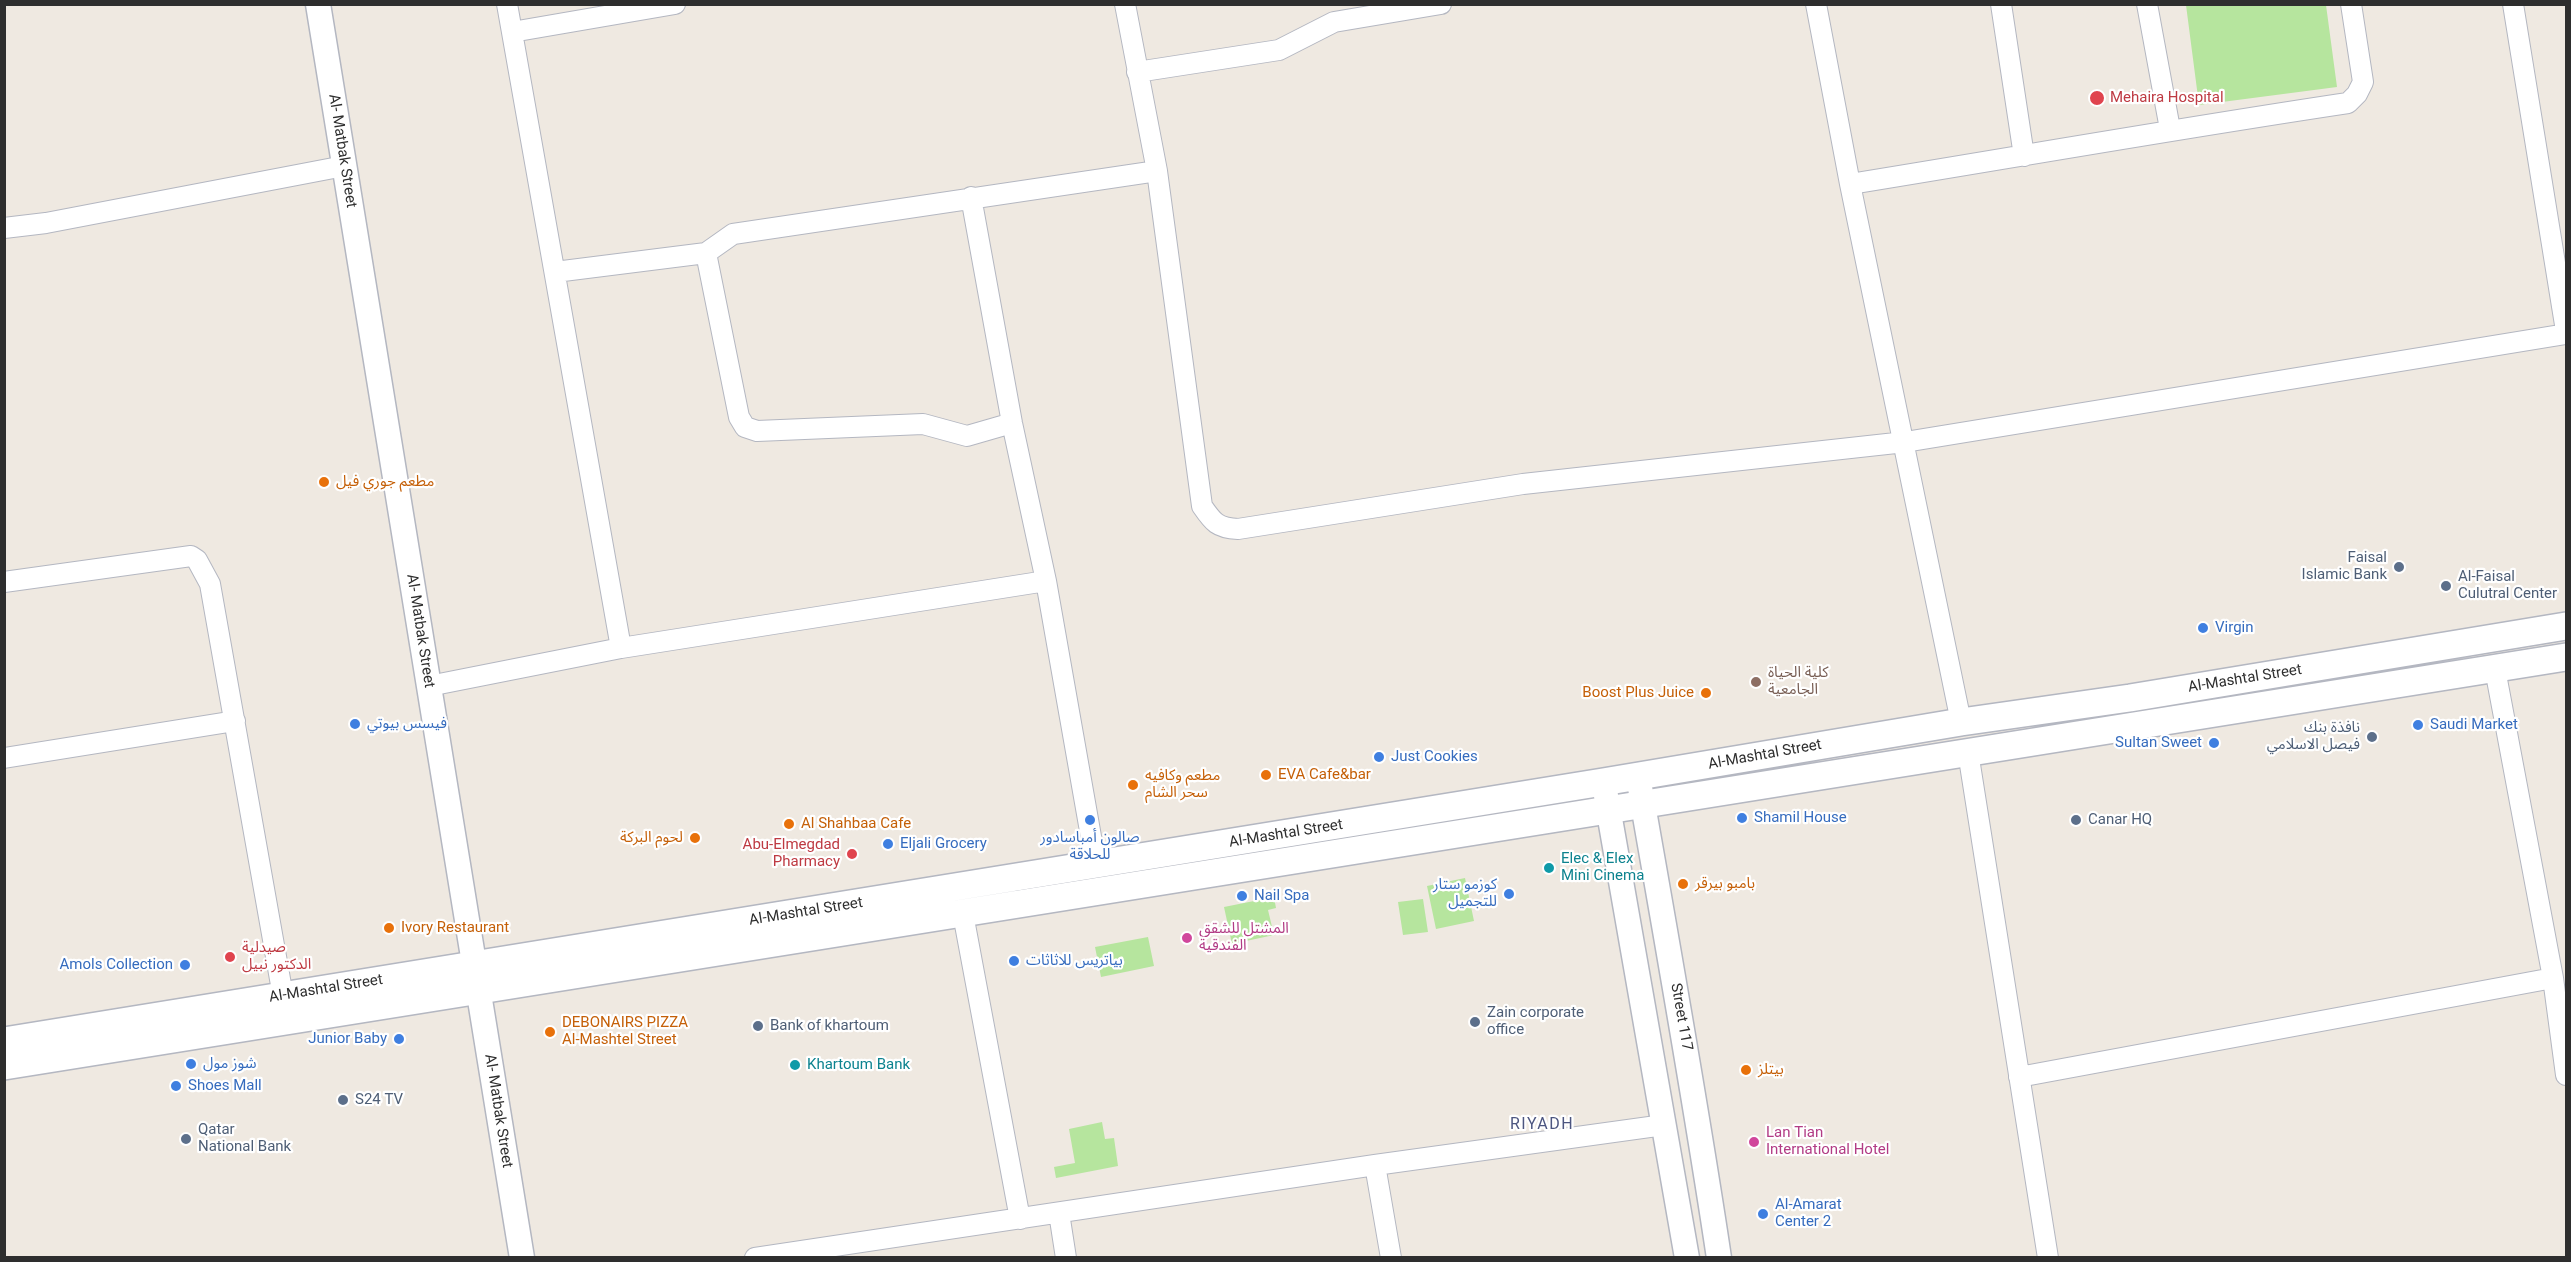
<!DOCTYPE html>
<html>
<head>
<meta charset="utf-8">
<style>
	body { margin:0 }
	#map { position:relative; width:2571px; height:1262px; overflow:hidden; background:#efe9e1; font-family:Roboto,sans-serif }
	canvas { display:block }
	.frame { position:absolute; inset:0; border:6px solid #2e2e2e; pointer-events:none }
</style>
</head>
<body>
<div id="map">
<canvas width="2571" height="1262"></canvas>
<div class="frame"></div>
</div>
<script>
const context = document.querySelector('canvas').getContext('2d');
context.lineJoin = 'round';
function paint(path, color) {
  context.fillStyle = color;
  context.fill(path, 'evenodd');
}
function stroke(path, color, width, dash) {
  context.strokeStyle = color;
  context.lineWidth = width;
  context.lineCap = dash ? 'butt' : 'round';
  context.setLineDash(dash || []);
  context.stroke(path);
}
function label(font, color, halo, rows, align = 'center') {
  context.font = font + ' Roboto,"Noto Sans Arabic",sans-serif';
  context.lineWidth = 4.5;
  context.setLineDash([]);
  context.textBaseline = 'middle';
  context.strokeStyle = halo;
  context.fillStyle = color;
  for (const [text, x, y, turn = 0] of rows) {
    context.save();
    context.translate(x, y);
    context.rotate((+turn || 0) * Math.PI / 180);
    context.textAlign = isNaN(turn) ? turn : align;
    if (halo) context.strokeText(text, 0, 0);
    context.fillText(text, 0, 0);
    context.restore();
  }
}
const green = new Path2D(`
	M2186,5H2326L2337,87L2199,105Z
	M1465,878L1474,921L1436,929L1427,886Z
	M1274,897L1276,908L1268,910L1274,935L1232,944L1224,907Z
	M1423,899L1428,932L1403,935L1398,902Z
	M1148,937L1154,966L1101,977L1095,947Z
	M1102,1122L1105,1139L1114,1138L1118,1166L1056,1178L1054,1167L1075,1163L1069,1129Z`);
const minor = new Path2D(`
	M507,4L621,648
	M1125,4L1157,171L1202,506C1213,522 1217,528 1238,529L1523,484L1905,442L2566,334
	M1816,4L1850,184L1961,722
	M2001,4L2024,156
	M2147,4L2170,129
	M2513,4L2566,331
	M512,32L675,4
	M1137,72L1279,50L1334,22L1441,4
	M1850,184C2016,157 2181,128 2348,103L2357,94L2363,82L2351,4
	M971,197L1012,423L1046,581L1096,865
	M4,228L46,223L344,166
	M706,253L739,417L745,427L757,431L923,424L967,436L1012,423
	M555,272L706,253L733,234L1157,171
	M4,582L191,556L197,560L210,584L283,996
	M2495,669L2553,978L2566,1075
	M429,686L621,648L1046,581
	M1968,752L2048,1258
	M4,758L235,721
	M963,914L1020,1219
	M2019,1077L2553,978
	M1375,1165L1391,1258
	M1059,1213L1066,1258
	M755,1258L1375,1165L1664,1125`);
const tertiary = new Path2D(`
	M318,4L522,1258
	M1638,776C1666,937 1695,1097 1719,1258
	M1605,790L1687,1258`);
const secondary = new Path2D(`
	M4,1041L1603,782L1961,722L2130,698L2566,626
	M4,1066L2566,657`);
const markers = [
	[2097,98,8,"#e0444e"],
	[324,482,6,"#e8710a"],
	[2399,567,6,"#5c6f8a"],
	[2446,586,6,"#5c6f8a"],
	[2203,628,6,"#3f7fe0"],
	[1756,682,6,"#8d6e63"],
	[1706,693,6,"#e8710a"],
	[355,724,6,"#3f7fe0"],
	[2418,725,6,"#3f7fe0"],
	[2372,737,6,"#5c6f8a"],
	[2214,743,6,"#3f7fe0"],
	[1379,757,6,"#3f7fe0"],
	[1266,775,6,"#e8710a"],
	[1133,785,6,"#e8710a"],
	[1742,818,6,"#3f7fe0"],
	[1090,820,6,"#3f7fe0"],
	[2076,820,6,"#5c6f8a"],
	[789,824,6,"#e8710a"],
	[695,838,6,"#e8710a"],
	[888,844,6,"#3f7fe0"],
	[852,854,6,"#e0444e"],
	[1549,868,6,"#0f9aa8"],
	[1683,884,6,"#e8710a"],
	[1509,894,6,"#3f7fe0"],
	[1242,896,6,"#3f7fe0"],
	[389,928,6,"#e8710a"],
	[1187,938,6,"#d1479c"],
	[230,957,6,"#e0444e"],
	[1014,961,6,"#3f7fe0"],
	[185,965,6,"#3f7fe0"],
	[1475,1022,6,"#5c6f8a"],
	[758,1026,6,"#5c6f8a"],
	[550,1032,6,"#e8710a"],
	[399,1039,6,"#3f7fe0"],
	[191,1064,6,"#3f7fe0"],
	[795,1065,6,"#0f9aa8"],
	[1746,1070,6,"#e8710a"],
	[176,1086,6,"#3f7fe0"],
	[343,1100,6,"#5c6f8a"],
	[186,1139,6,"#5c6f8a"],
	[1754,1142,6,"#d1479c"],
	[1763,1214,6,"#3f7fe0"]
];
const healthNames = [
	["Mehaira Hospital",2110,98],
	["Abu-Elmegdad",840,845,"right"],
	["Pharmacy",840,862,"right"],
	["صيدلية",242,948],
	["الدكتور نبيل",242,965]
];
const streetNames = [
	["Al- Matbak Street",342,151,81],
	["Al- Matbak Street",420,631,81],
	["Al-Mashtal Street",2245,679,-9],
	["Al-Mashtal Street",1765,755,-10],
	["Al-Mashtal Street",1286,834,-9],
	["Al-Mashtal Street",806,912,-9],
	["Al-Mashtal Street",326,989,-9],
	["Street 117",1681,1017,80],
	["Al- Matbak Street",498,1111,81]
];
const foodNames = [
	["مطعم جوري فيل",336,482],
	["Boost Plus Juice",1694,693,"right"],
	["EVA Cafe&bar",1278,775],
	["مطعم وكافيه",1145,776],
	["سحر الشام",1145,793],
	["Al Shahbaa Cafe",801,824],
	["لحوم البركة",683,838,"right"],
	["بامبو بيرقر",1695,884],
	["Ivory Restaurant",401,928],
	["DEBONAIRS PIZZA",562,1023],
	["Al-Mashtel Street",562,1040],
	["بيتلز",1758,1070]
];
const serviceNames = [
	["Faisal",2387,558,"right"],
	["Islamic Bank",2387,575,"right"],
	["Al-Faisal",2458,577],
	["Culutral Center",2458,594],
	["نافذة بنك",2360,728,"right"],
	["فيصل الاسلامي",2360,745,"right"],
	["Canar HQ",2088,820],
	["Zain corporate",1487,1013],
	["office",1487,1030],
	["Bank of khartoum",770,1026],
	["S24 TV",355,1100],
	["Qatar",198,1130],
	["National Bank",198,1147]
];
const shopNames = [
	["Virgin",2215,628],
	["فيسس بيوتي",367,724],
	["Saudi Market",2430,725],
	["Sultan Sweet",2202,743,"right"],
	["Just Cookies",1391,757],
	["Shamil House",1754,818],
	["صالون أمباسادور",1090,838,"center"],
	["للحلاقة",1090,855,"center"],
	["Eljali Grocery",900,844],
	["كوزمو ستار",1497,885,"right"],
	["للتجميل",1497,902,"right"],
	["Nail Spa",1254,896],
	["بياتريس للاثاثات",1026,961],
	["Amols Collection",173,965,"right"],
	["Junior Baby",387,1039,"right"],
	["شوز مول",203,1064],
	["Shoes Mall",188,1086],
	["Al-Amarat",1775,1205],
	["Center 2",1775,1222]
];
const educationNames = [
	["كلية الحياة",1768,673],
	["الجامعية",1768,690]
];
const cultureNames = [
	["Elec & Elex",1561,859],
	["Mini Cinema",1561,876],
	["Khartoum Bank",807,1065]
];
const hotelNames = [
	["المشتل للشقق",1199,929],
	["الفندقية",1199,946],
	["Lan Tian",1766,1133],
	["International Hotel",1766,1150]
];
const neighbourhoodNames = [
	["RIYADH",1542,1125]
];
paint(green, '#b6e59e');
stroke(minor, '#b4b7c1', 22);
stroke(tertiary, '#b4b7c1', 27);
stroke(secondary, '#b4b7c1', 30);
stroke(minor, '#fff', 20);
stroke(tertiary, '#fff', 24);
stroke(secondary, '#fff', 27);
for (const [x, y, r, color] of markers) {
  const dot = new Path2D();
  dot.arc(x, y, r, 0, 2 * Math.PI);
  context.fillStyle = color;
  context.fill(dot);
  stroke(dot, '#fff', 2);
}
label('15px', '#be3a42', '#fff', healthNames, 'left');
label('15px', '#2e2e2e', '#fff', streetNames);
label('15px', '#c56008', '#fff', foodNames, 'left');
label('15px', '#4e5e75', '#fff', serviceNames, 'left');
label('15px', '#366cbe', '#fff', shopNames, 'left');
label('15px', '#785e54', '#fff', educationNames, 'left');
label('15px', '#0d838f', '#fff', cultureNames, 'left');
label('15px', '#b23c85', '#fff', hotelNames, 'left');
context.letterSpacing = '1.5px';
label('16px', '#4d5680', '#fff', neighbourhoodNames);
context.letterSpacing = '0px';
</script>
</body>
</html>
